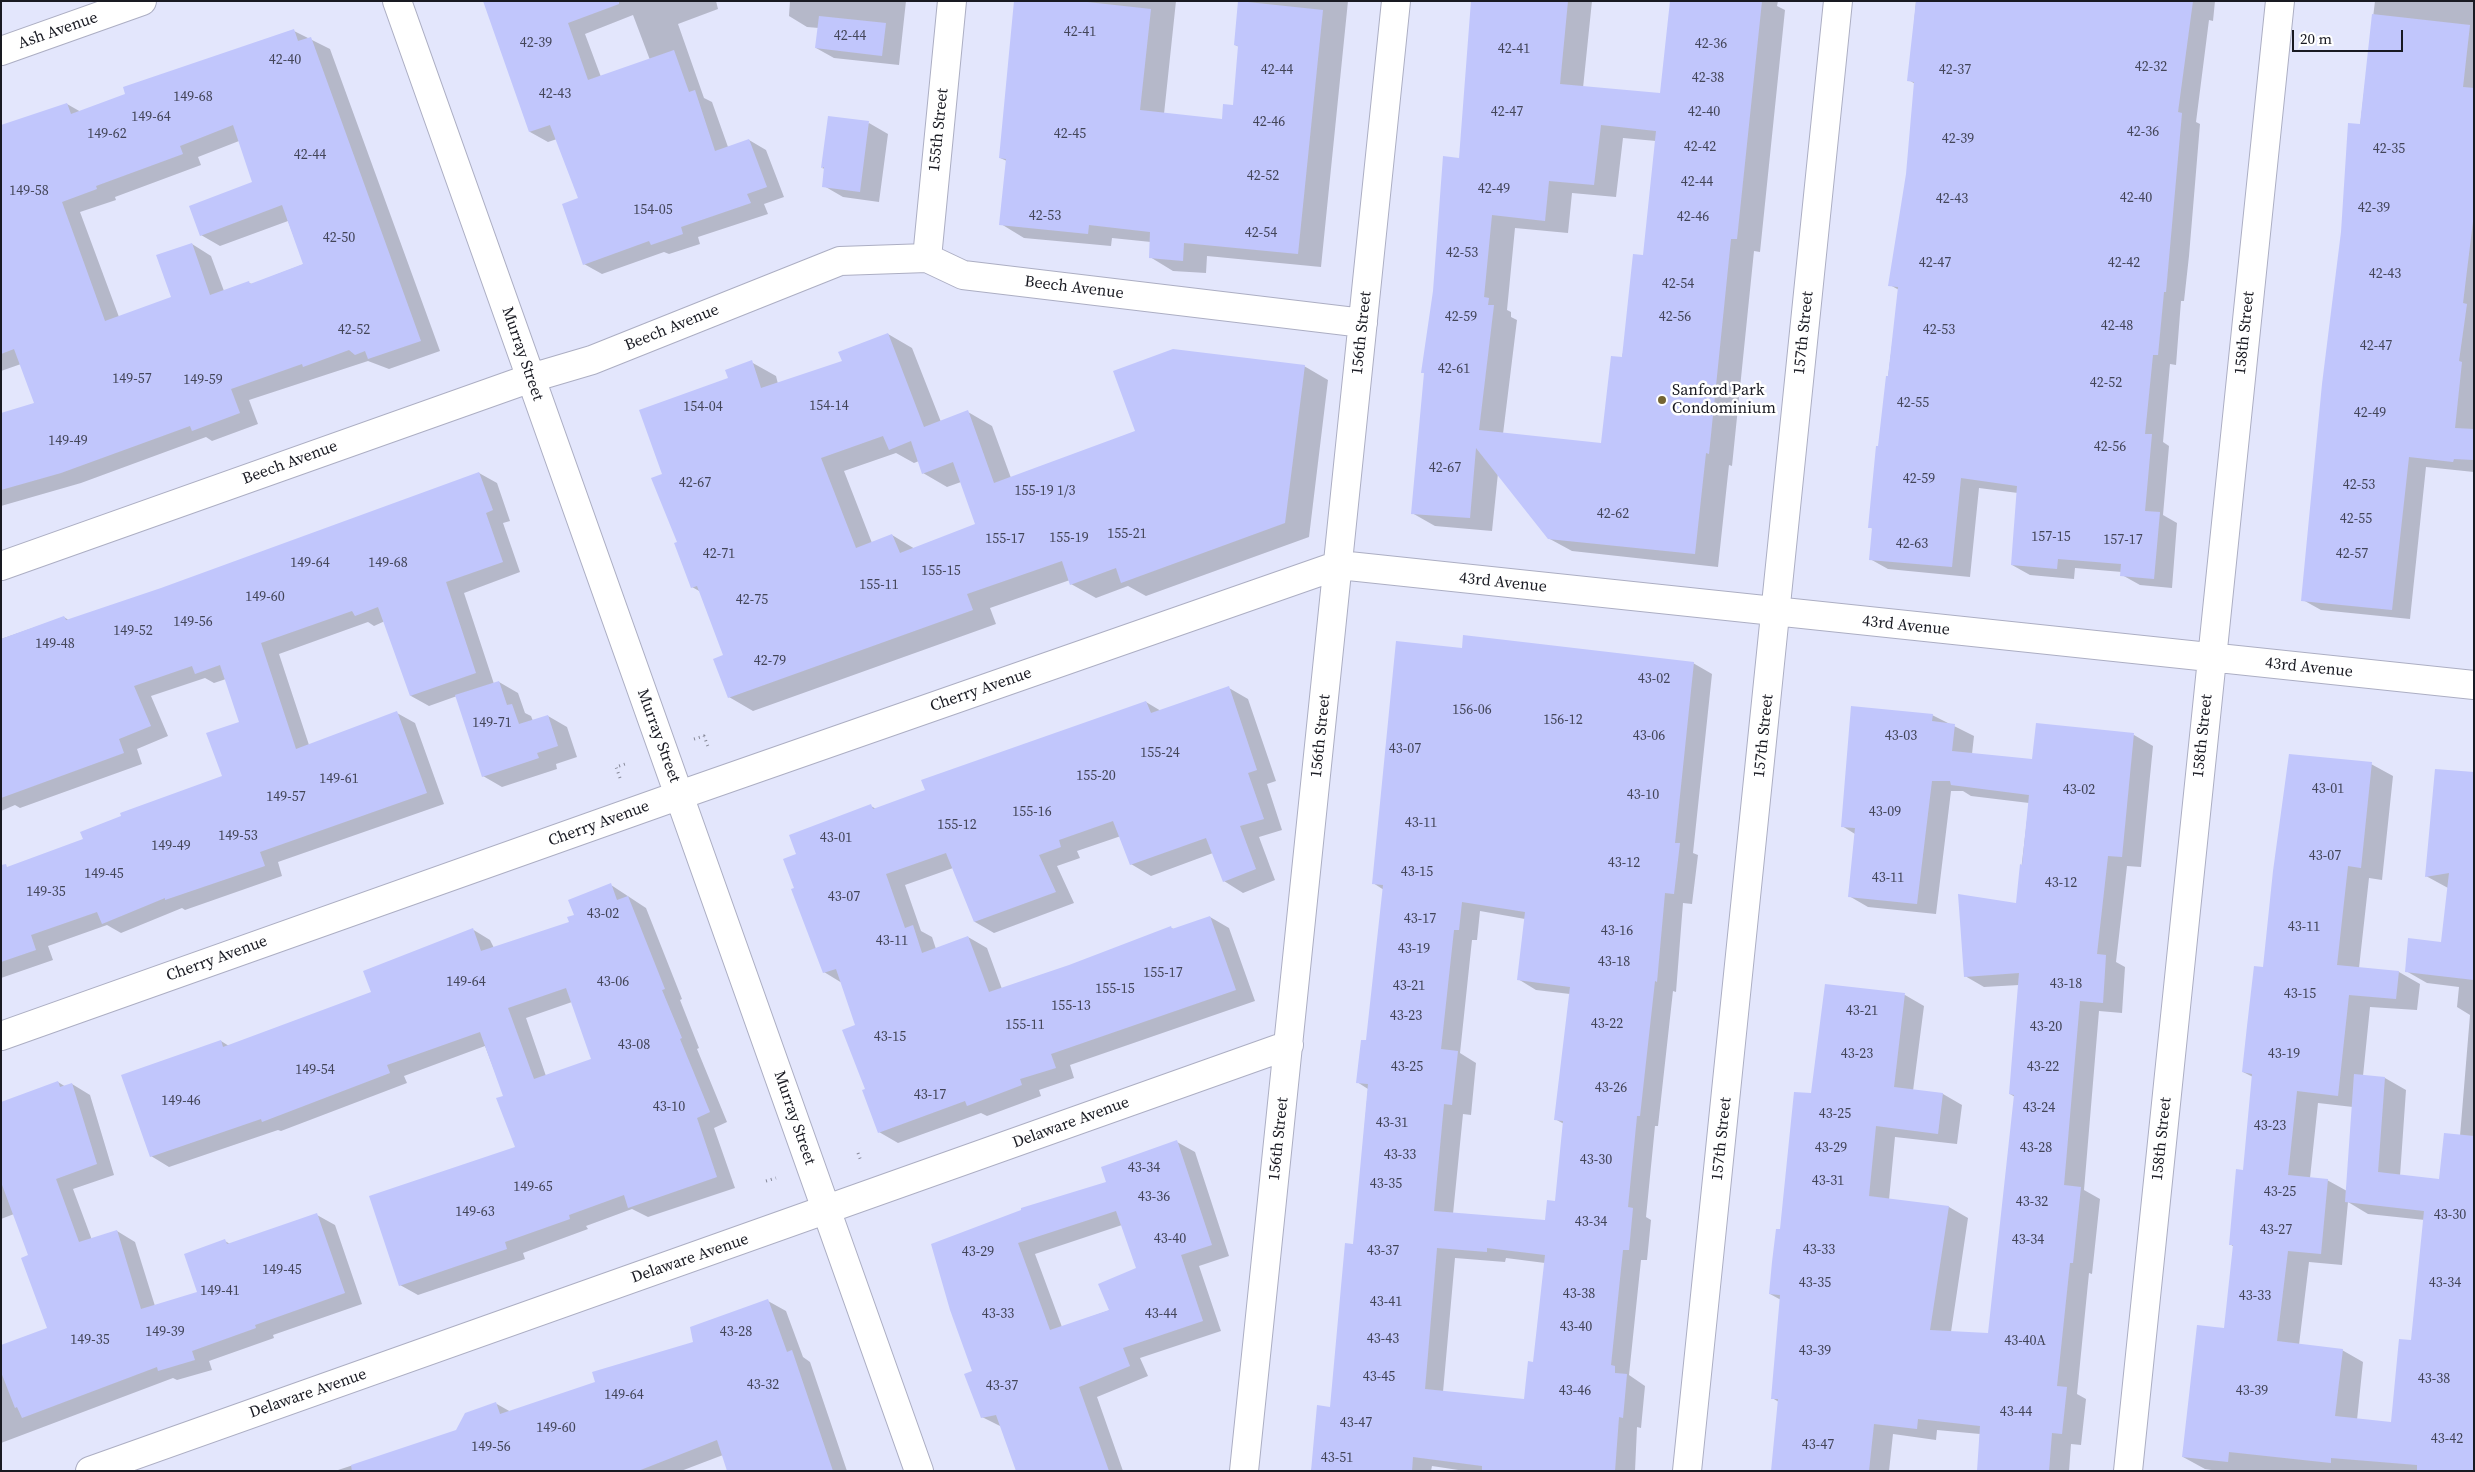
<!DOCTYPE html>
<html>
<head>
<meta charset="utf-8">
<style>
	body { margin:0 }
	#map { position:relative; width:2475px; height:1472px; overflow:hidden; background:#e3e6fc; font-family:"Source Serif 4",serif }
	canvas { display:block }
	.frame { position:absolute; inset:0; border:2px solid #191a22; pointer-events:none }
	.scale { position:absolute; left:2292px; top:30px; width:111px; height:22px; box-sizing:border-box; border:2px solid #191a22; border-top:0; padding-left:6px; font-size:15px; line-height:18px; white-space:nowrap; color:#191a22; -webkit-text-stroke:4px #fff; paint-order:stroke }
</style>
</head>
<body>
<div id="map">
<canvas width="2475" height="1472"></canvas>
<div class="frame"></div>
<div class="scale">20 m</div>
</div>
<script>
const context = document.querySelector('canvas').getContext('2d');
context.lineJoin = 'round';
function paint(path, color) {
  context.fillStyle = color;
  context.fill(path, 'evenodd');
}
function stroke(path, color, width, dash) {
  context.strokeStyle = color;
  context.lineWidth = width;
  context.lineCap = dash ? 'butt' : 'round';
  context.setLineDash(dash || []);
  context.stroke(path);
}
function label(font, color, halo, rows, align = 'center') {
  context.font = font + ' "Source Serif 4",serif';
  context.lineWidth = 5;
  context.setLineDash([]);
  context.textBaseline = 'middle';
  context.strokeStyle = halo;
  context.fillStyle = color;
  for (const [text, x, y, turn = 0] of rows) {
    context.save();
    context.translate(x, y);
    context.rotate((+turn || 0) * Math.PI / 180);
    context.textAlign = isNaN(turn) ? turn : align;
    if (halo) context.strokeText(text, 0, 0);
    context.fillText(text, 0, 0);
    context.restore();
  }
}
const shadow = new Path2D(`
	M484,1H716L718,9L678,24L704,98L712,102L728,147L749,140L766,150L784,197L764,204L768,214L698,237L700,244L669,254L664,252L602,274L584,264L580,199L557,139L548,142L530,132ZM633,15L650,60L601,77L585,34Z
	M790,1H906L899,65L834,58L816,48L819,28L807,27L789,16Z
	M1017,1H1176L1164,114L1223,121L1234,106L1239,47L1235,45L1240,1H1348L1321,267L1207,256L1206,273L1173,271L1150,257L1151,242L1112,238L1111,246L1024,238L1001,224L1007,161L1000,158Z
	M1472,1H1592L1583,88L1661,94L1671,1H1778L1777,6L1785,10L1760,252L1754,251L1732,466L1729,465L1718,567L1572,551L1548,538L1498,473L1492,531L1435,526L1412,513L1425,374L1422,372L1460,159ZM1623,138L1656,141L1644,256L1603,444L1503,434L1517,320L1511,317V312L1507,310L1515,228L1568,233L1572,193L1616,197Z
	M1916,1H2215L2213,21L2209,20L2196,122L2200,124L2189,256L2184,301H2181L2176,365L2170,364L2163,442L2169,446L2163,515L2177,523L2172,588L2140,585L2122,575V572L2075,568L2074,579L2030,575L2012,565L2018,493L1979,488L1970,577L1888,569L1870,559L1873,529L1869,527L1899,290L1890,285L1908,174L1915,84L1909,80Z
	M2375,1H2474V472L2426,467L2410,619L2321,610L2303,600Z
	M294,31L330,49L440,351L389,369L368,361L249,400L258,424L212,441L206,437L81,483L1,506V414L36,403L21,364L1,371V142L67,104L81,112ZM239,141L254,182L201,235L220,246L288,221L304,264L252,284L249,283L224,291L211,256L192,244L172,298L119,317L80,212L116,200L115,197L201,165L198,157Z
	M869,123L888,134L879,202L843,197L824,186L825,169L822,168Z
	M888,334L912,348L941,422L968,412L992,426L1011,478L1137,432L1304,366L1328,380L1309,537L1146,596L1128,586L1096,598L1071,584L1070,580L990,608L996,624L753,711L729,697L724,656L701,592L692,587L678,543L664,474L730,378L751,362L776,376L778,384L844,362ZM896,453L914,463L919,461L923,473L947,487L961,482L976,525L915,549L892,535L872,543L844,471Z
	M479,473L497,483L510,521L503,523L520,572L464,593L494,684L499,682L518,693L525,713L531,716L533,721L548,716L567,727L577,757L556,764L557,769L502,787L483,776L457,696L429,706L411,696L385,621L374,626L368,622L279,654L309,745L397,713L415,723L444,804L278,862L282,876L185,910L182,908L121,933L107,925L48,946L53,960L1,978V872L85,840L223,777L240,723L226,679L214,683L205,678L151,696L168,736L137,749L142,764L20,808L15,805L1,811V639L64,617L70,621L162,589Z
	M1463,649L1693,663L1712,674L1693,853L1698,855L1692,904L1683,903L1676,992L1673,991L1658,1126H1655L1646,1217L1651,1220L1647,1260H1641L1629,1375L1645,1386L1641,1428L1637,1427L1635,1471H1465L1432,1466L1431,1471H1311L1331,1408L1354,1245L1368,1089L1357,1082L1367,1042L1384,890L1373,883ZM1480,911L1525,919L1518,979L1536,990L1570,994L1555,1119L1564,1124L1557,1202L1546,1222L1453,1214L1463,1114L1471,1115L1476,1063L1460,1053L1472,940H1477ZM1455,1258L1505,1262L1506,1258L1545,1263L1535,1363L1525,1400L1443,1392Z
	M1229,688L1248,699L1276,781L1267,784L1282,830L1259,837L1275,880L1243,893L1224,881L1213,853L1151,876L1131,864L1121,836L1077,851L1080,858L1057,866L1074,903L994,933L975,922L953,868L905,885L921,931L932,937L936,949L968,937L987,948L1002,989L1070,966L1171,928L1174,929L1210,917L1229,928L1255,1001L1070,1065L1074,1078L1039,1090L1041,1096L987,1116L981,1113L898,1143L879,1132L866,1089L857,1026L842,983L824,972L795,889L797,855L871,806L876,809L927,791L1146,702L1161,711Z
	M1932,715L1974,736L1972,754L2033,761L2134,735L2153,746L2141,867L2127,866L2116,962L2125,967L2122,1013L2099,1011L2084,1190L2100,1199L2092,1274L2089,1273L2077,1394L2086,1399L2081,1445L2071,1444L2069,1471H1978L1980,1434L1937,1430L1936,1440L1893,1434L1889,1471H1772L1779,1402L1772,1398L1781,1300L1770,1294L1781,1231L1812,1095L1826,985L1905,995L1924,1006L1913,1091L1943,1094L1962,1105L1957,1144L1895,1137L1889,1200L1949,1207L1968,1218L1951,1332L1989,1334L2015,1097L2010,1094L2019,985L1984,987L1965,976L2017,904L2029,803L1971,796L1963,791H1951L1936,914L1868,907L1849,896L1855,834L1842,826Z
	M2371,764L2393,776L2382,880L2369,878L2359,968L2399,972L2420,984L2417,1010L2370,1007L2363,1076L2385,1078L2406,1090L2400,1176L2440,1180L2460,1136L2470,1015L2457,1007L2459,987L2427,983L2406,971L2442,944L2448,888L2426,876L2474,774V1471H2218L2205,1469L2183,1457L2225,1329L2234,1247L2230,1244L2244,1171L2253,1077L2243,1072L2264,968ZM2318,1103L2353,1107L2347,1191L2327,1180L2310,1178ZM2348,1202L2368,1214L2425,1220L2412,1342L2392,1424L2357,1420L2363,1362L2342,1350L2299,1345L2309,1262L2342,1265Z
	M611,885L646,908L682,999L680,1000L699,1048L697,1049L727,1122L714,1128L735,1188L648,1217L632,1209L586,1226L588,1229L523,1253L525,1259L418,1295L400,1285L516,1147L504,1096L485,1046L404,1076L407,1083L281,1131L278,1130L169,1167L151,1156L221,1041L229,1046L373,993L472,929L490,940L494,948L571,922ZM572,1002L593,1059L546,1076L526,1018Z
	M58,1082L66,1087L72,1084L90,1095L114,1175L73,1189L92,1240L117,1231L135,1242L155,1306L199,1293L225,1241L230,1244L317,1215L335,1225L362,1304L273,1335L274,1338L209,1361L212,1370L177,1380L173,1378L1,1443V1347L48,1329L30,1256L14,1214L1,1219V1103Z
	M1177,1142L1195,1152L1229,1256L1199,1266L1221,1331L1140,1358L1148,1376L1097,1397L1123,1471H1017L1002,1427L982,1417L974,1371L933,1245L1108,1182ZM1122,1225L1138,1269L1110,1310L1062,1327L1035,1254Z
	M768,1301L786,1311L803,1357L810,1362L847,1471H728L723,1455L681,1471H335L457,1431L495,1403L511,1412L597,1383L695,1343Z`);
const building = new Path2D(`
	M483,1H619V4L568,23L588,80L674,50L689,92L695,90L715,151L749,139L767,187L747,194L751,203L681,227L683,234L651,245L649,241L583,265L562,204L578,198L550,125L529,132Z
	M1014,1H1078L1151,9L1140,110L1222,119L1223,104L1233,105L1238,46L1234,45L1238,1L1323,10L1298,254L1184,243L1183,261L1149,258L1150,232L1089,225L1088,234L999,225L1006,159L999,158Z
	M1471,1H1568L1560,84L1660,93L1670,1H1762L1737,239H1731L1709,454L1706,453L1695,554L1548,539L1476,448L1470,518L1411,514L1424,373H1421L1433,291L1443,156L1459,158ZM1601,125L1656,131L1643,255L1633,254L1622,357L1611,356L1601,443L1479,430L1494,305H1488L1489,298L1484,297L1492,215L1545,221L1549,181L1594,185Z
	M1916,1H2193L2178,112L2182,113L2166,292H2164L2158,355H2153L2145,434H2152L2145,511L2160,512L2154,579L2120,576L2121,564L2058,559L2057,569L2011,565L2017,486L1961,478L1952,567L1869,560L1872,528H1868L1876,446H1878L1886,376H1888L1898,287L1888,286L1906,174L1914,82L1907,81Z
	M2372,14L2470,25L2463,87L2474,88V213L2463,303L2467,304L2459,361L2462,362L2455,428L2474,429V460L2454,459L2453,462L2409,457L2392,610L2301,601L2322,384L2341,232L2348,123L2360,124Z
	M819,16L886,23L882,56L815,48Z
	M294,29L298,41L311,37L421,341L368,359L365,351L355,355L349,350L303,367L302,364L231,389L240,413L192,431L190,426L61,473L1,490V413L34,403L14,349L1,354V125L67,103L71,114L125,94L123,87ZM233,125L252,182L189,206L200,236L282,205L303,264L250,284L249,281L210,295L192,243L156,255L171,297L105,321L62,202L97,189L96,186L183,154L180,146Z
	M828,116L869,121L860,192L822,187L824,167L821,168Z
	M888,333L924,427L968,410L994,483L1135,431L1113,371L1173,349L1305,365L1285,523L1121,583L1116,568L1070,585L1062,561L967,594L973,610L728,698L713,659L723,655L697,586L691,588L674,543L677,542L651,478L662,474L639,410L728,378L725,370L752,360L761,388L842,361L838,352ZM883,436L889,450L911,441L922,474L953,462L975,524L900,553L892,534L856,548L821,458Z
	M479,472L493,510L486,513L503,562L446,582L476,673L410,696L378,607L355,616L352,611L261,643L296,749L397,711L427,793L260,852L265,866L165,900V898L102,924L97,912L31,935L36,950L1,962V865L6,864L7,867L83,839L80,832L121,816L120,813L222,776L206,733L239,722L220,665L195,674L192,666L134,686L151,726L119,739L124,753L1,798V639L64,616L66,620L161,588Z
	M1463,635L1694,662L1675,843H1680L1674,894L1665,893L1657,982L1655,981L1640,1116H1637L1628,1207L1633,1208L1629,1250H1623L1611,1365L1615,1366V1373L1627,1374L1623,1418L1619,1417L1615,1471H1482V1466L1413,1457L1412,1471H1311L1317,1405L1330,1407L1345,1243L1353,1244L1368,1084L1356,1083L1361,1040H1366L1383,885L1372,884L1396,641L1462,648ZM1462,902L1525,912L1517,980L1570,987L1554,1120L1563,1121L1555,1201L1547,1200L1545,1220L1434,1211L1444,1104L1452,1105L1458,1051L1441,1049L1454,930H1459ZM1437,1248L1487,1252V1248L1545,1255L1533,1362L1528,1361L1524,1399L1425,1389Z
	M499,681L507,705L512,704L519,724L548,715L558,746L537,753L539,758L482,777L455,695Z
	M1229,686L1257,770L1248,773L1264,819L1240,826L1256,869L1223,882L1206,838L1130,865L1113,821L1059,840L1061,847L1039,855L1056,892L974,922L946,853L886,874L905,928L913,925L922,953L968,936L989,992L1069,965L1171,926L1172,929L1210,916L1236,990L1051,1054L1056,1068L1020,1079L1022,1085L967,1106L965,1101L878,1133L862,1090L865,1089L842,1030L855,1025L836,969L823,973L791,889L794,888L783,859L796,854L789,835L871,804L873,809L925,790L921,780L1146,701L1151,713Z
	M1851,706L1933,714L1932,721L1955,724L1952,751L2032,759L2036,723L2134,733L2122,857L2108,856L2097,954L2106,955L2103,1003L2080,1001L2064,1185L2081,1187L2073,1263H2070L2057,1386L2067,1387L2062,1434L2052,1433L2049,1471H1977L1980,1426L1918,1419L1917,1429L1874,1424L1869,1471H1771L1778,1399H1771L1780,1295L1769,1294L1772,1262L1776,1229H1780L1794,1092L1811,1093L1825,984L1905,993L1894,1087L1943,1093L1938,1134L1876,1126L1869,1196L1949,1206L1930,1330L1988,1333L2014,1095L2009,1094L2019,973L1964,977L1958,894L2016,903L2020,864L2022,865L2029,795L1951,785L1950,781H1932L1917,904L1848,897L1855,828L1841,827Z
	M2289,754L2372,762L2361,868L2348,866L2337,965L2399,971L2396,999L2349,995L2338,1096L2297,1091L2288,1175L2328,1179L2321,1254L2288,1251L2277,1341L2343,1349L2335,1416L2391,1422L2399,1339L2411,1340L2424,1211L2345,1202L2354,1074L2385,1077L2378,1172L2439,1179L2444,1133L2474,1136V1471H2417V1465L2331,1458V1463L2229,1452L2228,1462L2182,1457L2197,1325L2224,1328L2233,1245H2229L2236,1169L2243,1170L2252,1074L2242,1072L2247,1026L2254,966L2263,967L2273,871Z
	M2435,769L2474,772V980L2405,972L2408,938L2441,942L2449,873L2425,877Z
	M611,883L617,900L628,896L665,989L662,990L682,1038L680,1039L710,1112L697,1118L717,1177L628,1208L624,1195L569,1215L570,1219L505,1242L507,1249L399,1286L369,1196L515,1147L496,1098L503,1096L480,1032L387,1065L390,1073L262,1122L261,1119L150,1157L121,1075L221,1040L223,1047L371,992L363,971L473,928L481,951L569,922L567,917L574,915L568,900ZM566,988L591,1059L534,1079L508,1008Z
	M58,1081L60,1087L72,1083L97,1164L56,1179L79,1242L117,1230L141,1309L197,1292L184,1254L225,1239L227,1244L317,1213L345,1293L255,1325L256,1328L192,1351L195,1360L158,1371L157,1367L22,1418L17,1407L15,1408L1,1372V1345L47,1328L21,1258L28,1255L1,1182V1102Z
	M1177,1140L1212,1245L1181,1255L1203,1321L1123,1348L1130,1366L1079,1387L1109,1471H1016L996,1415L981,1418L964,1374L972,1371L950,1310L931,1244L1021,1210V1208L1106,1182L1101,1167ZM1116,1211L1136,1268L1098,1284L1109,1310L1050,1330L1018,1243Z
	M768,1299L787,1352L792,1350L833,1471H727L717,1440L638,1471H352L351,1465L456,1430L465,1413L496,1402L500,1414L595,1382L592,1372L693,1342L690,1327Z`);
const path = new Path2D(`
	M694,739L704,736L709,749
	M620,778L616,767L628,763
	M858,1153L861,1161
	M766,1181L776,1178`);
const street = new Path2D(`
	M397,1L919,1471
	M1,51L142,1
	M927,258L952,1
	M1,566L531,378L592,360L840,261L927,258L963,275L1363,323
	M1,1036L680,795L1339,565L2474,685
	M90,1471L1289,1045
	M1244,1471L1396,1
	M1687,1471L1838,1
	M2128,1471L2280,1`);
const markers = [
	[1662,400,5,"#746432"]
];
const numberNames = [
	["42-41",1080,32],
	["42-44",850,36],
	["42-39",536,43],
	["42-36",1711,44],
	["42-41",1514,49],
	["42-40",285,60],
	["42-32",2151,67],
	["42-44",1277,70],
	["42-37",1955,70],
	["42-38",1708,78],
	["42-43",555,94],
	["149-68",193,97],
	["42-47",1507,112],
	["42-40",1704,112],
	["149-64",151,117],
	["42-46",1269,122],
	["42-36",2143,132],
	["149-62",107,134],
	["42-45",1070,134],
	["42-39",1958,139],
	["42-42",1700,147],
	["42-35",2389,149],
	["42-44",310,155],
	["42-52",1263,176],
	["42-44",1697,182],
	["42-49",1494,189],
	["149-58",29,191],
	["42-40",2136,198],
	["42-43",1952,199],
	["42-39",2374,208],
	["154-05",653,210],
	["42-53",1045,216],
	["42-46",1693,217],
	["42-54",1261,233],
	["42-50",339,238],
	["42-53",1462,253],
	["42-47",1935,263],
	["42-42",2124,263],
	["42-43",2385,274],
	["42-54",1678,284],
	["42-59",1461,317],
	["42-56",1675,317],
	["42-48",2117,326],
	["42-52",354,330],
	["42-53",1939,330],
	["42-47",2376,346],
	["42-61",1454,369],
	["149-57",132,379],
	["149-59",203,380],
	["42-52",2106,383],
	["42-55",1913,403],
	["154-14",829,406],
	["154-04",703,407],
	["42-49",2370,413],
	["149-49",68,441],
	["42-56",2110,447],
	["42-67",1445,468],
	["42-59",1919,479],
	["42-67",695,483],
	["42-53",2359,485],
	["155-19 1/3",1045,491],
	["42-62",1613,514],
	["42-55",2356,519],
	["155-21",1127,534],
	["157-15",2051,537],
	["155-19",1069,538],
	["155-17",1005,539],
	["157-17",2123,540],
	["42-63",1912,544],
	["42-71",719,554],
	["42-57",2352,554],
	["149-64",310,563],
	["149-68",388,563],
	["155-15",941,571],
	["155-11",879,585],
	["149-60",265,597],
	["42-75",752,600],
	["149-56",193,622],
	["149-52",133,631],
	["149-48",55,644],
	["42-79",770,661],
	["43-02",1654,679],
	["156-06",1472,710],
	["156-12",1563,720],
	["149-71",492,723],
	["43-06",1649,736],
	["43-03",1901,736],
	["43-07",1405,749],
	["155-24",1160,753],
	["155-20",1096,776],
	["149-61",339,779],
	["43-01",2328,789],
	["43-02",2079,790],
	["43-10",1643,795],
	["149-57",286,797],
	["155-16",1032,812],
	["43-09",1885,812],
	["43-11",1421,823],
	["155-12",957,825],
	["149-53",238,836],
	["43-01",836,838],
	["149-49",171,846],
	["43-07",2325,856],
	["43-12",1624,863],
	["43-15",1417,872],
	["149-45",104,874],
	["43-11",1888,878],
	["43-12",2061,883],
	["149-35",46,892],
	["43-07",844,897],
	["43-02",603,914],
	["43-17",1420,919],
	["43-11",2304,927],
	["43-16",1617,931],
	["43-11",892,941],
	["43-19",1414,949],
	["43-18",1614,962],
	["155-17",1163,973],
	["149-64",466,982],
	["43-06",613,982],
	["43-18",2066,984],
	["43-21",1409,986],
	["155-15",1115,989],
	["43-15",2300,994],
	["155-13",1071,1006],
	["43-21",1862,1011],
	["43-23",1406,1016],
	["43-22",1607,1024],
	["155-11",1025,1025],
	["43-20",2046,1027],
	["43-15",890,1037],
	["43-08",634,1045],
	["43-23",1857,1054],
	["43-19",2284,1054],
	["43-25",1407,1067],
	["43-22",2043,1067],
	["149-54",315,1070],
	["43-26",1611,1088],
	["43-17",930,1095],
	["149-46",181,1101],
	["43-10",669,1107],
	["43-24",2039,1108],
	["43-25",1835,1114],
	["43-31",1392,1123],
	["43-23",2270,1126],
	["43-29",1831,1148],
	["43-28",2036,1148],
	["43-33",1400,1155],
	["43-30",1596,1160],
	["43-34",1144,1168],
	["43-31",1828,1181],
	["43-35",1386,1184],
	["149-65",533,1187],
	["43-25",2280,1192],
	["43-36",1154,1197],
	["43-32",2032,1202],
	["149-63",475,1212],
	["43-30",2450,1215],
	["43-34",1591,1222],
	["43-27",2276,1230],
	["43-40",1170,1239],
	["43-34",2028,1240],
	["43-33",1819,1250],
	["43-37",1383,1251],
	["43-29",978,1252],
	["149-45",282,1270],
	["43-35",1815,1283],
	["43-34",2445,1283],
	["149-41",220,1291],
	["43-38",1579,1294],
	["43-33",2255,1296],
	["43-41",1386,1302],
	["43-33",998,1314],
	["43-44",1161,1314],
	["43-40",1576,1327],
	["149-39",165,1332],
	["43-28",736,1332],
	["43-43",1383,1339],
	["149-35",90,1340],
	["43-40A",2025,1341],
	["43-39",1815,1351],
	["43-45",1379,1377],
	["43-38",2434,1379],
	["43-32",763,1385],
	["43-37",1002,1386],
	["43-46",1575,1391],
	["43-39",2252,1391],
	["149-64",624,1395],
	["43-44",2016,1412],
	["43-47",1356,1423],
	["149-60",556,1428],
	["43-42",2447,1439],
	["43-47",1818,1445],
	["149-56",491,1447],
	["43-51",1337,1458]
];
const streetNames = [
	["Ash Avenue",58,31,-19],
	["155th Street",939,130,-84],
	["Beech Avenue",1074,288,7],
	["Beech Avenue",672,328,-22],
	["156th Street",1362,333,-84],
	["157th Street",1804,333,-84],
	["158th Street",2245,333,-84],
	["Murray Street",522,354,71],
	["Beech Avenue",290,463,-20],
	["43rd Avenue",1503,583,6],
	["43rd Avenue",1906,626,6],
	["43rd Avenue",2309,668,6],
	["Cherry Avenue",981,690,-19],
	["Murray Street",658,736,70],
	["156th Street",1321,736,-84],
	["157th Street",1764,736,-84],
	["158th Street",2203,736,-84],
	["Cherry Avenue",599,824,-20],
	["Cherry Avenue",217,959,-20],
	["Murray Street",794,1118,71],
	["Delaware Avenue",1071,1123,-20],
	["156th Street",1279,1139,-84],
	["157th Street",1722,1139,-84],
	["158th Street",2162,1139,-84],
	["Delaware Avenue",690,1259,-19],
	["Delaware Avenue",308,1394,-19]
];
const poiNames = [
	["Sanford Park",1672,391],
	["Condominium",1672,409]
];
paint(shadow, '#0003');
paint(building, '#c1c6fc');
stroke(street, '#acaec3', 30);
stroke(path, '#868897', 3, [1, 4]);
stroke(street, '#fff', 28);
for (const [x, y, r, color] of markers) {
  const dot = new Path2D();
  dot.arc(x, y, r, 0, 2 * Math.PI);
  context.fillStyle = color;
  context.fill(dot);
  stroke(dot, '#fff', 2);
}
label('14px', '#434558', null, numberNames);
label('16px', '#191a22', '#fff', streetNames);
label('16px', '#191a22', '#fff', poiNames, 'left');
</script>
</body>
</html>
